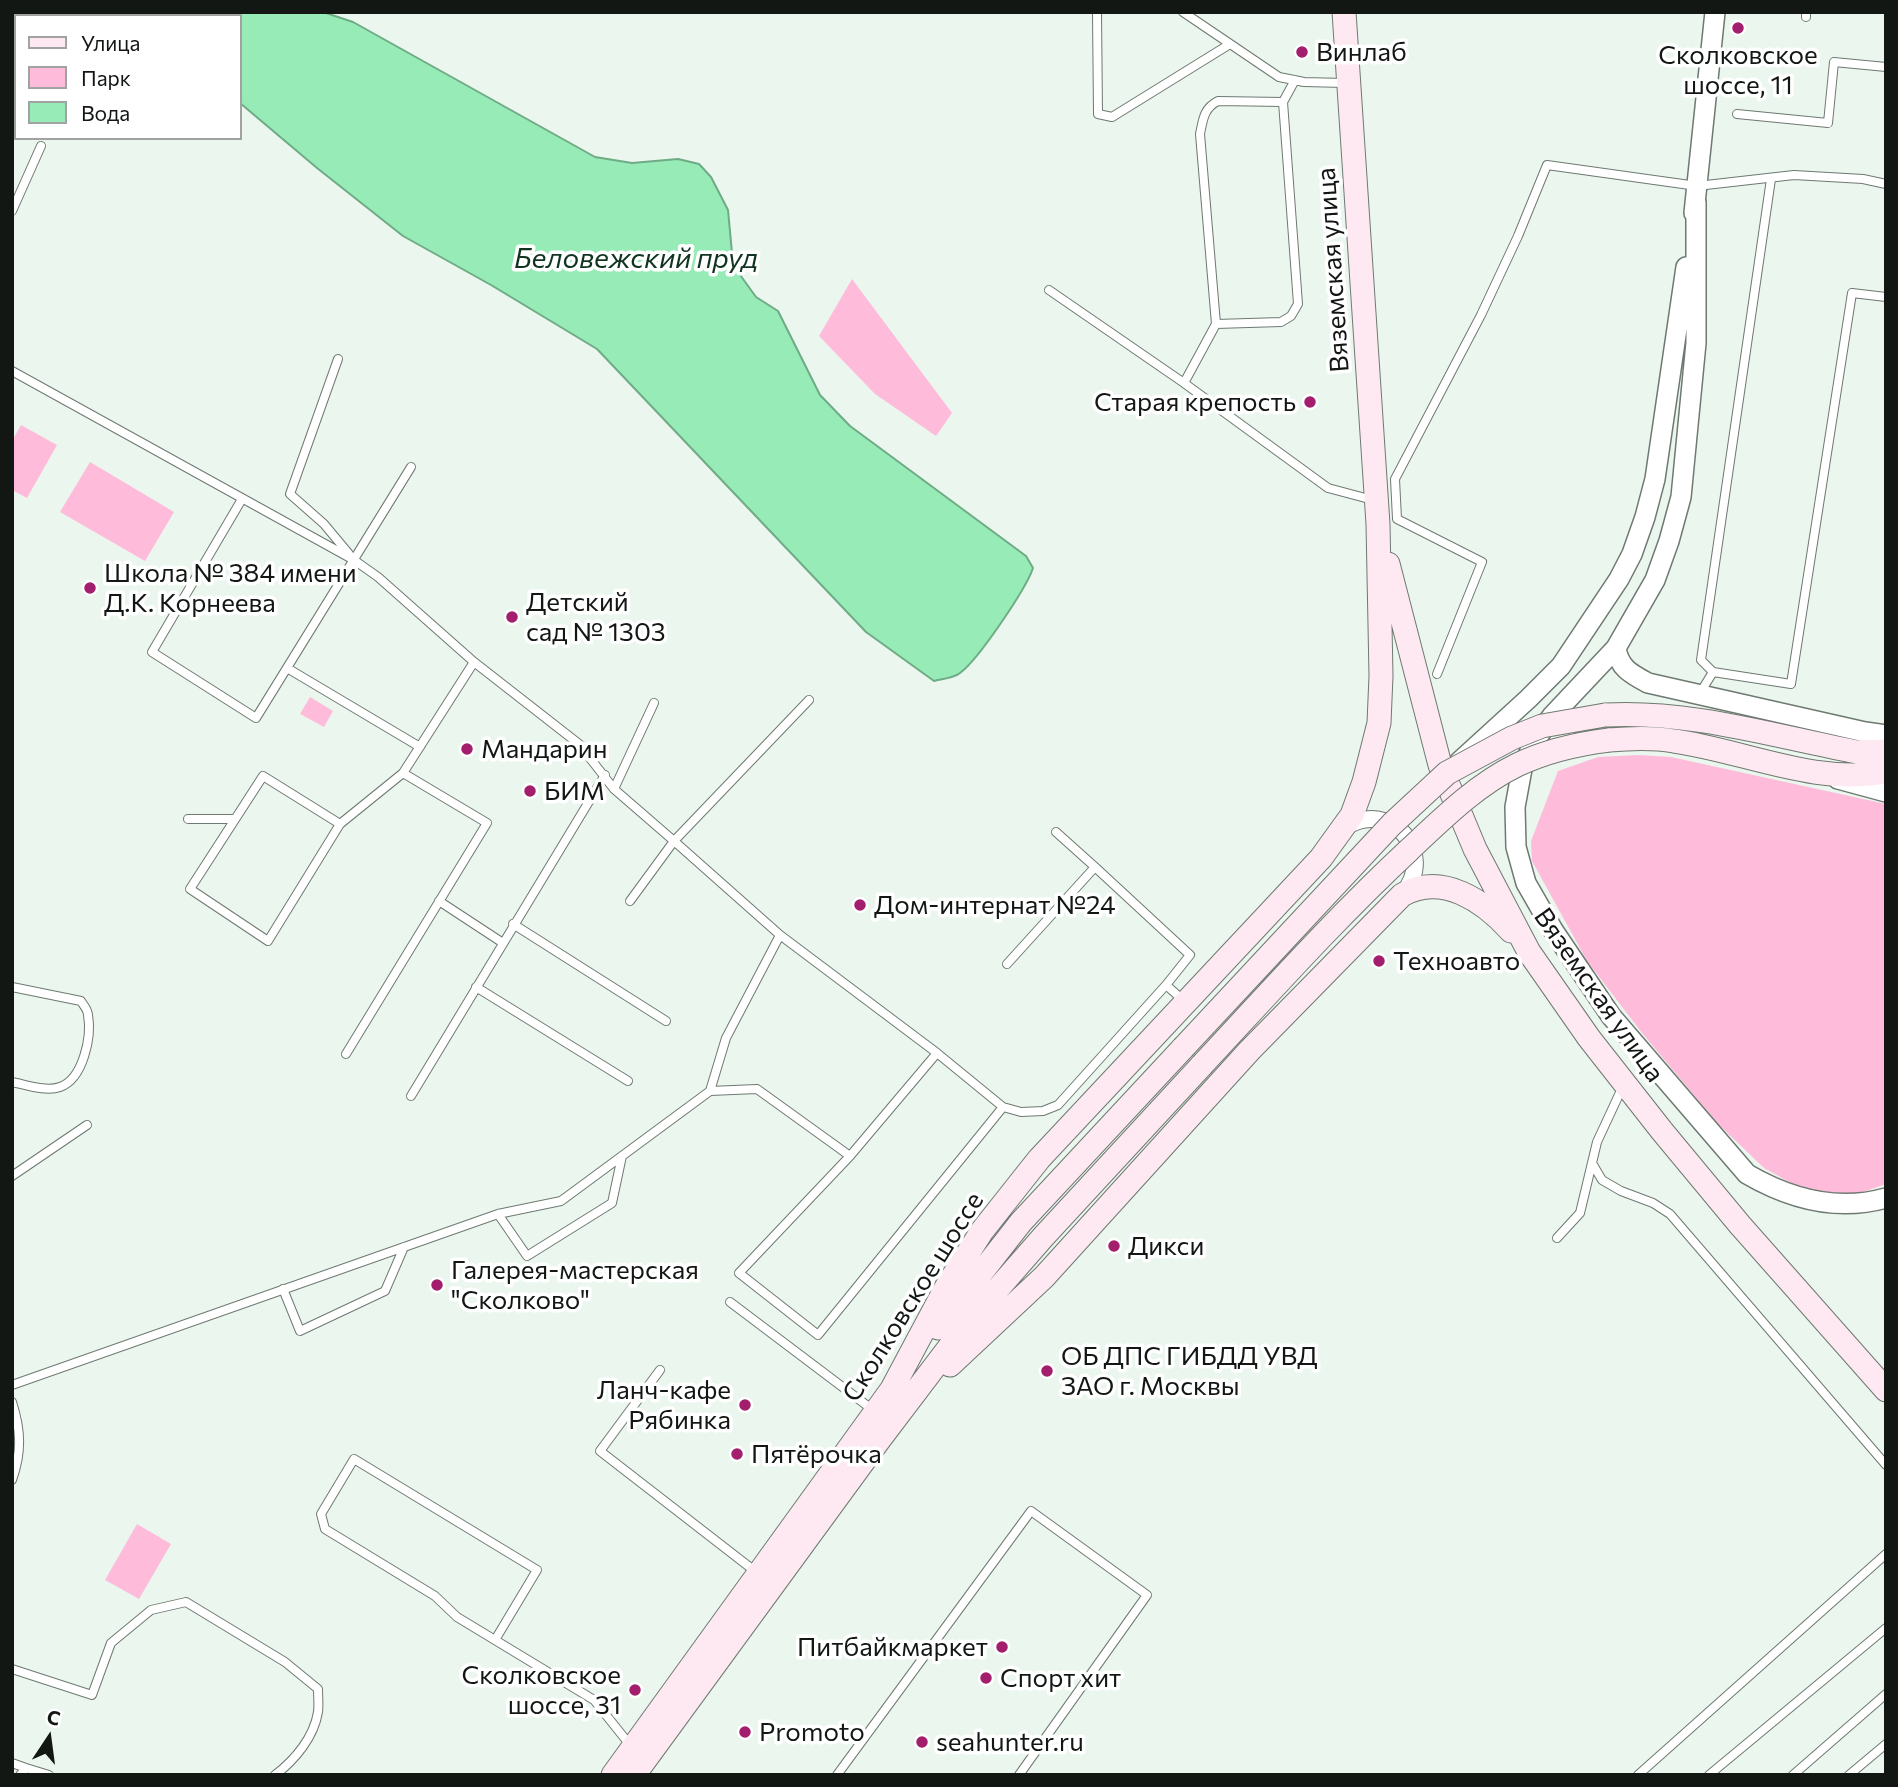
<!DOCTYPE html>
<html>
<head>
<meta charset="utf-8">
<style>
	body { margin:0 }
	#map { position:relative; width:1898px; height:1787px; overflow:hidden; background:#eaf6ee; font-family:Commissioner,sans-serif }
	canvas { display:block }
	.frame { position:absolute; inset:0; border:14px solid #131714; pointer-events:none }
	.legend { position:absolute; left:14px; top:14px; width:228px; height:126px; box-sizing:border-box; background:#fff; border:2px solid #a1a2a1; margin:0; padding:9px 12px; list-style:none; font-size:21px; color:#131714 }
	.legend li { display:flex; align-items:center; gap:14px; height:35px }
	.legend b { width:35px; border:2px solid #a1a2a1 }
	.north { position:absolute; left:14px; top:1703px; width:70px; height:70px; -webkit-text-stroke:5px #fff; paint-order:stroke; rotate:13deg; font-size:19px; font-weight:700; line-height:28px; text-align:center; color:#131714 }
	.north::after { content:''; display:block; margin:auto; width:24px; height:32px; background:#131714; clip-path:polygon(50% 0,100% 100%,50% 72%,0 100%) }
</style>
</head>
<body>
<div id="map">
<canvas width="1898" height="1787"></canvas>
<div class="frame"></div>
<ul class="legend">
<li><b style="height:9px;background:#fee8f2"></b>Улица</li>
<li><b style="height:19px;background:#febcda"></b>Парк</li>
<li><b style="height:19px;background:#97ebb6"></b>Вода</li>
</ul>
<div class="north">С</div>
</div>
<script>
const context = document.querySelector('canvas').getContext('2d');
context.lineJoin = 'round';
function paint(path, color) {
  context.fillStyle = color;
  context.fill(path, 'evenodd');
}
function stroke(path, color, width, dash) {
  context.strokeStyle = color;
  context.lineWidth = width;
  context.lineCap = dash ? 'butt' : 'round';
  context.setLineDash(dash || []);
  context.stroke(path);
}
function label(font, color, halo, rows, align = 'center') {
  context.font = font + ' Commissioner,sans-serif';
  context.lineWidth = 7;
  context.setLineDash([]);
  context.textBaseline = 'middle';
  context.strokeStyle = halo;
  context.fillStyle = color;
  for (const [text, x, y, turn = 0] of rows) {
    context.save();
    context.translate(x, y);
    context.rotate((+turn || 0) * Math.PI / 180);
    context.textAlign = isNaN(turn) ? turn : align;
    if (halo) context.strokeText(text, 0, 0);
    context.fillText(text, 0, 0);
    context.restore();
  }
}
const green = new Path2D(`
	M852,279L952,413L936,436L875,394L819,336Z
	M21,425L57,445L27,498L12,490V441Z
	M90,462L174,512L145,561L60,512Z
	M310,697L333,711L324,727L300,714Z
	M1638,755L1671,757L1886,804V1184L1860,1193H1836L1800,1188L1764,1168L1718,1124L1642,1033L1587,961L1532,861L1531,841L1558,771L1598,757Z
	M137,1524L171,1544L139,1599L105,1580Z`);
const water = new Path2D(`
	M216,12H323L353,22L595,157L632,163L678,159L699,164L711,177L728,210L732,253L738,272L756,297L778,311L820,395L850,426L1026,556L1033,568C1026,589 978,660 960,673C954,678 942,679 934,681L866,632L597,349L491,285L403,236L317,168L240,103V16H215Z`);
const service = new Path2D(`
	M1097,12L1098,114L1112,117L1230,44
	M1183,12L1279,77L1304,82L1345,83
	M1806,17V12
	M1283,102L1298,304L1291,316L1281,322L1216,324L1200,134C1203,119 1204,108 1218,101L1283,102L1295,80
	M1737,114L1828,123L1834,62L1886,67
	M1771,179L1701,660L1713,672L1791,684L1852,293L1886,297
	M12,211L41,146
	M1049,290L1184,383L1328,488L1373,500
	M338,359L290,494L324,524L349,554
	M12,371L354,560L378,577L474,662L579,744L614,789L674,841L630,901
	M1184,383L1216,324
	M242,499L152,652L256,718L411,467
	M287,668L420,747
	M1437,674L1482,562L1397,519L1395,479L1481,315L1518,236L1547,165L1697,186L1794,175L1863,179L1886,184
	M1700,693L1713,672
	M809,700L674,841L780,935L937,1053L1003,1107L1021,1112L1043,1111L1058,1105L1166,985L1183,1000
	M614,789L654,703
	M188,819H235
	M340,824L263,776L190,889L268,941L340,824L403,773L474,662
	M1056,832L1095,867
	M439,901L503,943
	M513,924L666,1021
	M1007,964L1095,867L1190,955L1166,985
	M12,987L81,1001C84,1006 88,1010 88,1015C92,1037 83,1079 60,1087C46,1092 27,1085 12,1082
	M476,987L628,1081
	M937,1053L850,1156L739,1273L818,1335L1003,1107
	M346,1054L487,823L403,773
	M710,1091L757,1089L850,1156
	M411,1096L605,775
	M1592,1163L1602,1180L1621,1191L1653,1203L1670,1214L1886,1465
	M12,1176L87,1125
	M498,1214L527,1256L612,1203L622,1156
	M1557,1238L1580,1213L1597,1142L1623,1086
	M283,1289L300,1331L385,1291L404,1247
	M730,1302L873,1410
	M660,1370L600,1451L756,1572
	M12,1385L498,1214L561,1201L710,1091L726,1038L780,935
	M12,1402C21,1430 22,1452 12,1480
	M495,1640L537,1570L354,1459L321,1514L325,1529L435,1596L457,1617L594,1700L630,1745
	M12,1669L92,1695L111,1643L151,1610L186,1602L285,1662L318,1689C318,1696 319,1705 318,1712C314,1737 295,1760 275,1775
	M12,1763L26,1768L20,1775
	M26,1768L49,1775
	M837,1775L1031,1511L1147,1595L1019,1775
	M1638,1775L1886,1554
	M1709,1775L1886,1628
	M1793,1775L1886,1694
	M1849,1775L1886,1744`);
const minor = new Path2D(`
	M1344,828C1389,797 1439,852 1402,895`);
const tertiary = new Path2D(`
	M1696,202V343L1681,497L1669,541L1655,580L1616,648L1552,716L1533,744L1522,769L1515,807L1516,847L1526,883L1553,930L1611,1016L1747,1174C1790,1199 1836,1212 1886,1198
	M1694,213L1715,12
	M1616,648C1619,668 1631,674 1648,683L1865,732L1886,735
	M1459,762L1528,699L1561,666L1619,579L1632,554L1645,517L1655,479L1686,267
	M1838,779L1886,792`);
const secondary = new Path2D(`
	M1388,564L1440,765L1475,849L1529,952L1589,1038L1662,1131L1740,1225L1886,1390
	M1605,715C1689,710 1774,736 1857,752L1886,751
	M1609,740C1631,738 1652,737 1674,741C1745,751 1813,785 1886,772
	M938,1328L1021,1222L1183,1048
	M950,1365L1044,1277L1249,1051L1402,895C1442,872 1484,901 1511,931
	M613,1775L892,1389L947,1286L982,1231L1039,1159L1321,858L1352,815L1364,782L1379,723L1381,676L1378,524L1344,12
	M634,1775L879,1440L967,1324L1044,1236L1202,1065`);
const secondaryBridge = new Path2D(`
	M1183,1048L1392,824L1447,773L1512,738L1542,726L1605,715
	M1202,1065C1270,992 1336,918 1409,850C1442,819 1476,785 1517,765C1546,751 1577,744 1609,740`);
const markers = [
	[1738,28,7,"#a31f6d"],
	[1302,52,7,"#a31f6d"],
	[1310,402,7,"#a31f6d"],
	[90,588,7,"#a31f6d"],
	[512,617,7,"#a31f6d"],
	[467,749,7,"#a31f6d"],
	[530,791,7,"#a31f6d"],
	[860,905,7,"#a31f6d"],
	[1379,961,7,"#a31f6d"],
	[1114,1246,7,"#a31f6d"],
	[437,1285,7,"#a31f6d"],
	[1047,1371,7,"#a31f6d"],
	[745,1405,7,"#a31f6d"],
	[737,1454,7,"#a31f6d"],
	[1002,1647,7,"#a31f6d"],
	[986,1678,7,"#a31f6d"],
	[635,1690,7,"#a31f6d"],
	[745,1732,7,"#a31f6d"],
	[922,1742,7,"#a31f6d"]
];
const poiNames = [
	["Винлаб",1316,52],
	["Сколковское",1738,55,"center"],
	["шоссе, 11",1738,85,"center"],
	["Старая крепость",1296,402,"right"],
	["Школа № 384 имени",104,573],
	["Д.К. Корнеева",104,603],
	["Детский",526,602],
	["сад № 1303",526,632],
	["Мандарин",481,749],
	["БИМ",544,791],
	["Дом-интернат №24",874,905],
	["Техноавто",1393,961],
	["Дикси",1128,1246],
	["Галерея-мастерская",451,1270],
	["\"Сколково\"",451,1300],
	["ОБ ДПС ГИБДД УВД",1061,1356],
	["ЗАО г. Москвы",1061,1386],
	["Ланч-кафе",731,1390,"right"],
	["Рябинка",731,1420,"right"],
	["Пятёрочка",751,1454],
	["Питбайкмаркет",988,1647,"right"],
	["Сколковское",621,1675,"right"],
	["шоссе, 31",621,1705,"right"],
	["Спорт хит",1000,1678],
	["Promoto",759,1732],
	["seahunter.ru",936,1742]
];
const streetNames = [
	["Вяземская улица",1333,270,-94],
	["Вяземская улица",1599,995,55],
	["Сколковское шоссе",913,1297,-58]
];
const waterNames = [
	["Беловежский пруд",636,259]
];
paint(green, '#febcda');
paint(water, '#97ebb6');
stroke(water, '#6fab85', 2);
stroke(service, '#6e7971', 10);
stroke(minor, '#6e7971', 18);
stroke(tertiary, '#6e7971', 22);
stroke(secondary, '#6e7971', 25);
stroke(service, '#fff', 8);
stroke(minor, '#fff', 16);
stroke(tertiary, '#fff', 19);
stroke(secondary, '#fee8f2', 23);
stroke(secondaryBridge, '#6e7971', 25, []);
stroke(secondaryBridge, '#fee8f2', 23);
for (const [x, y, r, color] of markers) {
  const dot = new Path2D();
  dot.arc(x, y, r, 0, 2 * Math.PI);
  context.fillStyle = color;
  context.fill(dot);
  stroke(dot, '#fff', 2.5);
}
label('26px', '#131714', '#fff', poiNames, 'left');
label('26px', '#131714', '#fff', streetNames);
label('italic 28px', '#103420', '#fff', waterNames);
</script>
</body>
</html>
